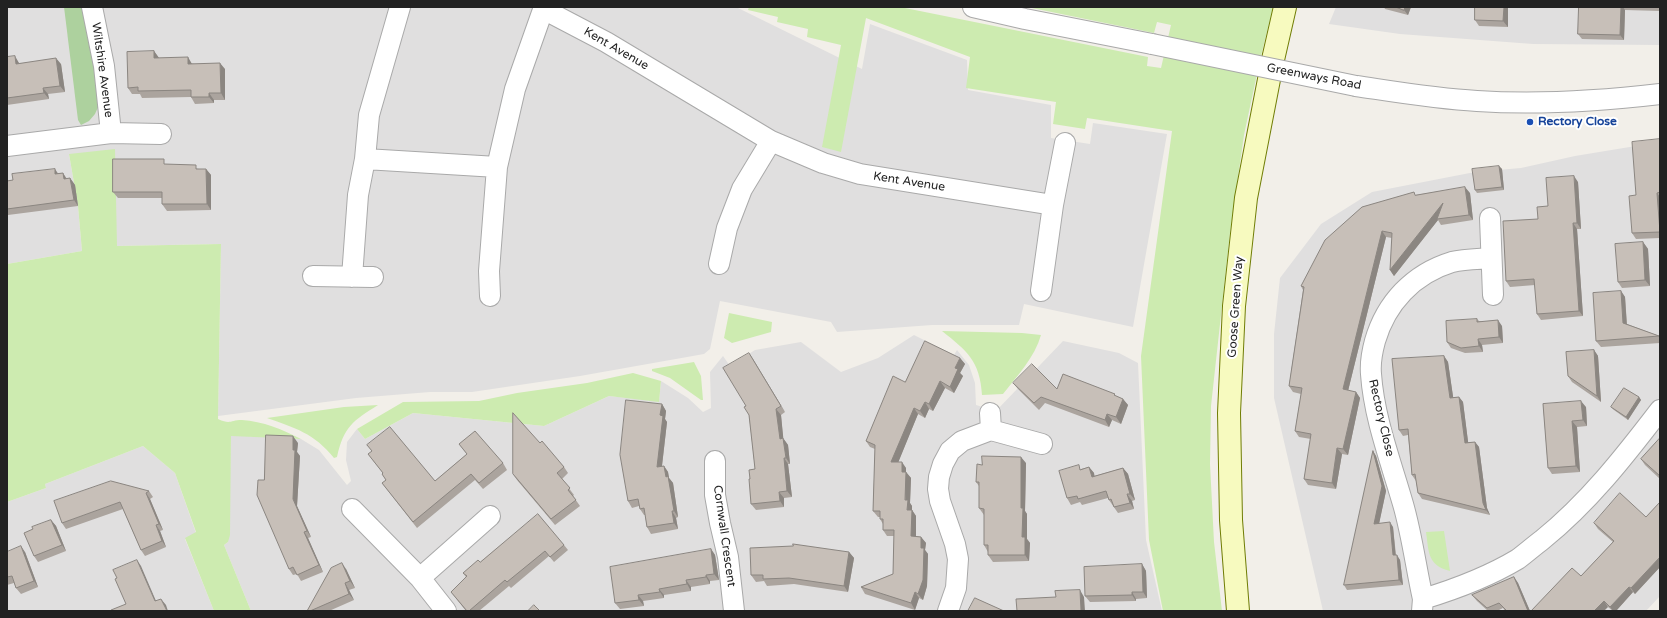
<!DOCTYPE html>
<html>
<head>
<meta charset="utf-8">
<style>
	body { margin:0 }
	#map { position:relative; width:1667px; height:618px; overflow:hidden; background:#f2efe9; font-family:"Varela Round",sans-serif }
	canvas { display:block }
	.frame { position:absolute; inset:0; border:8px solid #222; pointer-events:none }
</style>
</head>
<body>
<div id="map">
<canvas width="1667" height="618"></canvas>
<div class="frame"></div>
</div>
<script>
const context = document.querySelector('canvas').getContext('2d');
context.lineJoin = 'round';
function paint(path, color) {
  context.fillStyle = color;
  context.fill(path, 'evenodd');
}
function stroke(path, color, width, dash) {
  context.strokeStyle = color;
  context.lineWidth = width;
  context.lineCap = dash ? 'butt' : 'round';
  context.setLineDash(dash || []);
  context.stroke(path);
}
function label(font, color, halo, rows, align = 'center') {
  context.font = font + ' "Varela Round",sans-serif';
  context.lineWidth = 4;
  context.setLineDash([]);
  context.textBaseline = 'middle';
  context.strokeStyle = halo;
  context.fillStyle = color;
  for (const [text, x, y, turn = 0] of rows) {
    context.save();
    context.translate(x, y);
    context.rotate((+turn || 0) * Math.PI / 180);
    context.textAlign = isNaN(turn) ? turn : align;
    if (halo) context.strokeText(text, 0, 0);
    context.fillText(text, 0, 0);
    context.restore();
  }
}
const residential = new Path2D(`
	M7,7H736L862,69L870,24L967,60L968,90L1051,105V138L1090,144L1093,123L1167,134L1133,327L1024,304L1019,325H932L837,332L831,322L720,301L710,349L704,354L580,376L472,392H430L356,398L218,416L221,244L117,246L69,154L78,206L82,251L7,264Z
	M1336,7H1660V45L1533,44L1400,34L1329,24Z
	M1660,142V596L1646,611H1323L1274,398V334L1280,278L1321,224L1372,192L1475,172L1521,168L1575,156Z
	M914,335L954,355L957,350L969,365L975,383L976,405L996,411L1063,341L1119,353L1138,363L1146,540L1162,611H251L224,545L228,542L231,435L301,439L319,450L347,485L351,481L346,460L347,442L357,429L365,439L413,413L544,426L609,396L659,401L661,381L688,398L703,412L711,408L710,372L723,356L730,366L755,350L801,342L841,372L878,358Z
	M143,446L175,473L196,533L185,539L214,611H7V502L46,488L45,484Z`);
const grass = new Path2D(`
	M749,7H900L1148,57L1147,66L1161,68L1171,25L1157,22L1154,33L1027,7H1273L1260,60L1244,135L1230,233L1211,406L1210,464L1214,542L1222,611H1163L1149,540L1141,356L1172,131L1087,118L1085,129L1053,124L1056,102L966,88L970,57L866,18L841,152L822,147L841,45L807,37L808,29L777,22L778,17L748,10Z
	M115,149L117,246L221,244L218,419C231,425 230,420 242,420C262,421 284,430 301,439L231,436L230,535L228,542L224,545L251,611H214L185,538L196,532L175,473L143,446L45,484L46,488L7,502V264L82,251L78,206L69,154Z
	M729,313L772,322L771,332L732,343L724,338Z
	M942,331L1022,333L1041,335C1035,357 1017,376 1003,394L982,395C980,361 967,351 942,331Z
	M694,362L701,376L703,400H701L670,378L652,371V369Z
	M633,373L661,381L659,402L609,396L544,426L413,413L365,439L357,429L403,402L479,401L517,393L587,383Z
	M378,405C353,421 344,426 337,457L334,458C314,433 295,428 267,418L344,407Z
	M1444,531L1450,571C1427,565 1429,552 1426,532Z`);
const forest = new Path2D(`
	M64,7H83L94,67L99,105L95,114L89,121L81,125L78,120Z`);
const minor = new Path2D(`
	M92,7L104,66L111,133
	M973,7L1025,19L1152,44
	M543,9L606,42L771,141L823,163L860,174L1053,205
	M1356,86C1396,92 1436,99 1477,101C1537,105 1600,101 1660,94
	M7,146L111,133L161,134
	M365,159L497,167
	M1490,218L1493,295
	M719,264L727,228L742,189L771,141
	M313,276L373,277
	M352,277L358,195L365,159L369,115L400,7
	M1041,291L1053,205L1065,143
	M490,296L489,271L497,167L515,89L544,7
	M990,413L991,430
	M715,461V495L720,523L728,557L734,611
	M352,509L420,578L446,611
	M420,578L490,516
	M1423,599C1456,589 1488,577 1518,559C1526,553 1534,546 1542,540C1588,503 1624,457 1660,410
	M948,611L956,588L958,559L955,544L940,501L938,489L939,477L943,464L950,451L962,441L991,430L1042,444
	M1422,611L1423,599C1416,568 1412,535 1403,504C1391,462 1374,418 1371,374C1370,363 1372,352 1375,341C1386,303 1413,274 1452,262C1464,259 1479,259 1491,258`);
const secondary = new Path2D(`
	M1238,611L1231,520L1229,413L1234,306L1246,198L1272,64L1285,7`);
const minorBridge = new Path2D(`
	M1152,44L1356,86`);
const wall = new Path2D(`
	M1384,7H1411L1408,15L1385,9Z
	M1508,7V27L1479,26L1475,20Z
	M1579,7H1660V11L1625,10L1624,40L1582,39L1578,34Z
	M154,51L159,58L225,69V100H214V103L195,104L191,97L142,98L140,94H132L128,88Z
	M7,57L19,63L61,64L65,92L48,94L49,99L7,105Z
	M1660,139V238L1636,239L1632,233L1636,195Z
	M167,164L199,169H206L211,175V210L167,211L162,204V198H118L113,192Z
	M1499,166L1502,169L1504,190L1477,193L1475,190Z
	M63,173L67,179L70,178L75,185L78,206L8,215L7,213V181Z
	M1578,182L1581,229H1577L1583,316L1541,320L1537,314L1535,285L1510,287L1506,281L1538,219L1548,206Z
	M1470,193L1473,220L1441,225L1438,220L1394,276L1390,270L1392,238L1386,237L1348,391L1356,392L1360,398L1348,455L1342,454L1336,489L1308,485L1304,479L1311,439L1299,437L1295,431L1301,394L1293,392L1289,386L1303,290L1301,286L1416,195Z
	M1643,242L1648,249L1650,286L1622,288L1618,282Z
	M1621,291L1625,297L1627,324L1659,336L1660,338V343L1601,347L1596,341Z
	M1477,319L1479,321L1502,326L1503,343L1482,345L1483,352L1465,353L1451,348L1447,342Z
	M1594,350L1598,356L1601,402L1572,382L1568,376Z
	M749,353L785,412L781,415L783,438L788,445L790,464H788L792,497L784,498V507L756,510L751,504L750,479L755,469L749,415L746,406Z
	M1444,356L1448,362L1453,397H1459L1463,402L1468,442H1475L1479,447L1487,508L1490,515L1422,499L1418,493L1416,481L1412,475L1408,435L1403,436L1399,430Z
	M960,358L965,364L960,373L963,376L954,393L945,388L933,411L929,409L925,418L918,414L898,462L906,468V472L911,478L910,503L912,506V510L916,516V536L921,537L926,543L925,550L928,554L927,586L923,600L919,598L915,610L865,594L861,587L893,574L894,536H887L883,530V524L880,519V517H878L873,511L875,449L870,447L866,441L905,382Z
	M1013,383L1116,396L1123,399L1128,405L1121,424L1112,420L1109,427L1045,403L1039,410L1018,389Z
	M1639,397L1641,400L1628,420L1614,410L1611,407Z
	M662,404L666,411L665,419L667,422L662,466H664L668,472L669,478L673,483L678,517L676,518L678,529L651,534L647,527L645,515H644L640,509L639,506L632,508L628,501Z
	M1543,404L1586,407L1587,426L1577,427L1580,472L1552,474L1548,468Z
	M1660,438V479L1645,465L1641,459Z
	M298,443L297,452L300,456L297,506L311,537L308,538L323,572L301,581L297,574L293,575L289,569L264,480Z
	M540,443L564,467L568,473L562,479L574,495L573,496L580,506L555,525L517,480L513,474Z
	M459,444L503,463L507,470L483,489L475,480L417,528L382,483L386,480L382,474L383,473L368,454L372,451L367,445L435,481L467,454Z
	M1373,451L1376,456L1386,491L1379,523L1393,527L1396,555L1400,560L1403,585L1347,590L1344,585Z
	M1026,463L1025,511L1027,514V539L1030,543L1029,561L993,562L988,555V552L984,545V515L979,508V486L976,482Z
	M1089,467L1094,473V476L1123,468L1128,474L1135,500L1132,501L1134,509L1118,513L1109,500L1108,498L1082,505L1080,502L1071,505L1067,498L1081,469Z
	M149,491L153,497L150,499L163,530L160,531L166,547L145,556L141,550L123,509L66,529L62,523Z
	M1660,502V567L1635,594L1633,592L1616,611H1613L1608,607L1581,576L1613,542L1598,529L1594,523L1646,517Z
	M51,520L56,526L66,551L38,562L34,556L33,529Z
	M564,545L568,550L554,562L549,556L511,588L509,586L479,611H466L451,592L466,577L463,573L480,562Z
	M711,549L715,555L719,580L710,581V584L691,587V591L664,595V598L643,601L644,606L620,609L615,603Z
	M7,552H25L38,587L21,594L16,588L14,583L7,585Z
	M849,552L854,558L848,592L794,584L767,586L764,581L756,582L751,575Z
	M1142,564L1146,571L1147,598L1136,599V601L1090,602L1085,596Z
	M346,569L355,588L349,590L354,600L329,611H307Z
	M1514,577L1518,583L1530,611H1505L1503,608L1497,611H1488L1477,601L1472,595Z`);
const shadedWall = new Path2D(`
	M1405,7H1411L1408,15L1404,10Z
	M1504,7H1508V27L1503,21Z
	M1621,7H1623L1625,10L1624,40L1620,35Z
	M154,51L159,58V64L154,58Z
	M15,56L19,63L20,70L16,64Z
	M188,57L192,64H188Z
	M56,58L61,64L65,92L60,86Z
	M220,63L225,69V100L221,93Z
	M43,88L48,94L49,99L44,93Z
	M209,93L214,100V103L209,97Z
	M1499,166L1502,169L1504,190L1502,187Z
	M55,169L59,175L55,174Z
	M206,169L211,175V210L207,204Z
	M63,173L67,180L64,179Z
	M1574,176L1578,182L1581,229L1577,223Z
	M70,178L75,185L78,206L74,200Z
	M1465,187L1470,193L1473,220L1469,215Z
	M1657,193L1660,197V232Z
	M1443,203L1437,219L1438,220L1394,276L1390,270Z
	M1573,223L1577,229L1583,316L1579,311Z
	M1382,231L1386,237L1347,395L1343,389Z
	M1643,242L1648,249L1650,286L1645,280Z
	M1621,291L1625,297L1627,329L1623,323Z
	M1498,320L1502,326L1503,343L1499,337Z
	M1478,339L1482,345L1483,352L1479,346Z
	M1594,350L1598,356L1601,402L1597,396Z
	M749,353L753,359L785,412L781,406Z
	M1444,356L1448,362L1454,403L1450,398Z
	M960,358L965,364L960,373L963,376L954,393L950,387L955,368Z
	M940,381L945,388L933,411L929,404Z
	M1356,392L1360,398L1348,455L1343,449Z
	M1459,397L1463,402L1469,449L1465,443Z
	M1639,397L1641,400L1628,420L1626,417Z
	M1123,399L1128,405L1121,424L1116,417Z
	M1581,401L1586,407L1587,426L1583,420Z
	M925,402L929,409L925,418L920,411Z
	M662,404L666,411L665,419L667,422L661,474L657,467L660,415Z
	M914,408L918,414L896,468L891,462Z
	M776,409L781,415L784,445L780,439Z
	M1107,414L1112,420L1109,427L1105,420Z
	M1572,421L1577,427L1580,472L1576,466Z
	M293,436L298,443L297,452L300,456L297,506L311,537L307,531L293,499Z
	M783,438L788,445L790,464L786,458Z
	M1475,442L1479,447L1487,508L1490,515L1486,510L1483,503Z
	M1337,448L1342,454L1336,489L1332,483Z
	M1373,451L1376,456L1386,491L1378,529L1374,524Z
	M1021,457L1026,463L1025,511L1027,514V539L1030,543L1029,561L1025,555L1022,537L1021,508Z
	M784,458L788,464L792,497L787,491Z
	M902,462L906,468V472L911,478L910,503L912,506V510L916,516V543L911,536L902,472Z
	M664,466L668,472L669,478L673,483L678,517L674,511L666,477Z
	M1089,467L1094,473L1096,483L1092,477Z
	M1123,468L1128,474L1135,500L1130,494Z
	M779,492L784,498V507L780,501Z
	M146,493L150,499L163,530L159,524Z
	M1127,494L1132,501L1134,509L1130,503Z
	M672,511L676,518L678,529L674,523Z
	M51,520L56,526L66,551L62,545Z
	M1390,522L1393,527L1396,560L1393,555Z
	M156,525L160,531L166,547L162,541Z
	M304,532L308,538L323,572L319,565Z
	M921,537L926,543L925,550L928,554L927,586L923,600L918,594Z
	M21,546L25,552L38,587L34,581Z
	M711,549L715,555L719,580L714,574Z
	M849,552L854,558L848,592L844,586Z
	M1397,555L1400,560L1403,585L1399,580Z
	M1660,557V567L1635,594L1631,588Z
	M137,560L141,566L159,608L155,601Z
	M342,563L346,569L355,588L350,581Z
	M1142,564L1146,571L1147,598L1143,592Z
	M706,575L710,581V584L706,577Z
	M1514,577L1518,583L1530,611H1528Z
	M686,580L691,587V591L687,584Z
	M345,583L349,590L354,600L349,594Z
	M1629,587L1633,592L1616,611H1613L1610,607Z
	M659,589L664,595V598L660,592Z
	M1080,590L1084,597L1085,611H1081Z
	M915,592L919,598L915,610L911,603Z
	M1132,592L1136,599V601L1132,595Z
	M638,595L643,601L644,606L639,600Z
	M161,599L166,605L168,611H167Z
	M1604,601L1608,607L1604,611H1594Z`);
const building = new Path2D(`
	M1396,7H1405L1404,10Z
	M1475,7H1504L1503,21L1475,20Z
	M1579,7H1621L1620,35L1578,34Z
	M154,51V58L188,57V64L220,63L221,93H209V97H191V90L138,91V87L128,88L127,52Z
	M15,56L16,64L56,58L60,86L43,88L44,93L7,98V57Z
	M1660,139V192L1657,193L1660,232L1632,233L1629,196L1636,195L1632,142Z
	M113,159H164V164L196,165V169H206L207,204H162V192H113Z
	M1499,166L1502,187L1475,190L1472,169Z
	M55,169V174L63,173L64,179L70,178L74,200L7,209V181L13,180L12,174Z
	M1574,176L1577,223H1573L1579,311L1537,314L1534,279L1506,281L1503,221L1538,219L1537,207L1548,206L1546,178Z
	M1465,187L1469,215L1437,219L1443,203L1390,270L1392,233L1382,231L1343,389L1356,392L1343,449L1337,448L1332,483L1304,479L1311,434L1295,431L1302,388L1289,386L1304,287L1301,286L1325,240L1362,207L1414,192L1415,195Z
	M1643,242L1645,280L1618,282L1615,244Z
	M1621,291L1623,323L1659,336L1596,341L1593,293Z
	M1477,319V322L1498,320L1499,337L1478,339L1479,346L1461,348L1447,342L1446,321Z
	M925,341L960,358L955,368L958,369L950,387L940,381L929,404L925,402L920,411L914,408L891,462H902V472H906L905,500H908L907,510H912L911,536L921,537V548H924L923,580L918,594L915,592L911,603L861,587L893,574L894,530H883V519H880V511H873L875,445L866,441L893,376L905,382Z
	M1594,350L1597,396L1568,376L1566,352Z
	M749,353L781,406L776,409L780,439L783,438L786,458H784L787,491L779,492L780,501L751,504L749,479H750L749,470L755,469L749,415L744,407L746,406L723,368Z
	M1444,356L1450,398L1459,397L1465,443L1475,442L1483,503L1486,510L1418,493L1415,474L1412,475L1408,429L1399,430L1392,359Z
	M1032,364L1057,389L1063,374L1115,394L1114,395L1123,399L1116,417L1107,414L1105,420L1041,397L1034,403L1013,383Z
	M1624,388L1639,397L1626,417L1611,407Z
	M626,400L662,404L660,415L663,416L657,467L664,466L666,477L668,476L674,511H672L674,523L647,527L644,508L640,509L638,499L628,501L620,455Z
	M1581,401L1583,420L1572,421L1576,466L1548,468L1543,404Z
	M513,413L540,443L542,441L564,467L557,473L570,488L568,490L576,500L551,519L513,474Z
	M390,427L435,481L467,454L459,444L475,431L503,463L479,483L471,474L413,522L382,483L386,480L382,474L383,473L368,454L372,451L367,445Z
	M266,435L293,436V450H295L293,499L307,531L304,532L319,565L297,575L293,567L289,569L257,495L258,480H264Z
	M1660,438V476L1641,459Z
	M1373,451L1382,486L1374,524L1390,522L1393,555H1397L1399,580L1344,585Z
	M982,456L1021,457V508H1023L1022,537H1025V555H988V545H984V509L979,508V482H976L977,464L982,465Z
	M1079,465L1080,470L1089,467L1092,477L1123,468L1130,494H1127L1130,503L1114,507L1111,499L1109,500L1106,491L1078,499L1077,496L1067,498L1059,471Z
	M111,481L149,491L146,493L159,524L156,525L162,541L141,550L120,502L62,523L54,501Z
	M1620,493L1646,517L1660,502V557L1631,588L1629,587L1610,607L1604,601L1594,611H1531L1572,568L1581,576L1614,541L1594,523Z
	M538,514L564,545L550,557L545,551L507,582L505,580L469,611H467L451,592L467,576L463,573L478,560L480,562Z
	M51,520L62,545L34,556L24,533L33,529L32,527Z
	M793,544L849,552L844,586L789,578L763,579V575H751L750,548L793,546Z
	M21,546L34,581L16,588L12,576L7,577V552Z
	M711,549L714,574L706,575V577L686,580L687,584L659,589L660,592L638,595L639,600L615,603L610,567Z
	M137,560L155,601L161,599L167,611H112L111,610L126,604L115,579L117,578L113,570Z
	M342,563L350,581L345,583L349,594L310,611H307L331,568Z
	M1142,564L1143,592H1132V595L1085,596L1084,567Z
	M1514,577L1528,611H1507L1499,603L1487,608L1472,595Z
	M1080,590L1081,611H1017L1016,599L1056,597L1055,591Z
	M975,598L1004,611H968Z
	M534,605L540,611H528Z`);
const markers = [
	[1530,122,4,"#1a4fb4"]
];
const streetNames = [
	["Kent Avenue",616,49,30],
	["Wiltshire Avenue",102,70,82],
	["Greenways Road",1314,77,11],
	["Kent Avenue",909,182,9],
	["Goose Green Way",1236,307,-86],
	["Rectory Close",1381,418,77],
	["Cornwall Crescent",724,536,82]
];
const transitNames = [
	["Rectory Close",1538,122]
];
paint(residential, '#e0dfdf');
paint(grass, '#cdebb0');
paint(forest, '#add19e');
stroke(minor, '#a9a9a9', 22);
stroke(secondary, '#707d05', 24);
stroke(minor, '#fff', 20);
stroke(secondary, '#f7fabf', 22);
stroke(minorBridge, '#a9a9a9', 22, []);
stroke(minorBridge, '#fff', 20);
paint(wall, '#aba49e');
paint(shadedWall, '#8b8681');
paint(building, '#c7bfb8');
stroke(building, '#8b8681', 1);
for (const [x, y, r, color] of markers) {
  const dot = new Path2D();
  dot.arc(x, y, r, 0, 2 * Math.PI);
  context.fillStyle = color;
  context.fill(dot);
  stroke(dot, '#fff', 1.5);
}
label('12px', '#222', '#fff', streetNames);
label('bold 12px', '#164399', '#fff', transitNames, 'left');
</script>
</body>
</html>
